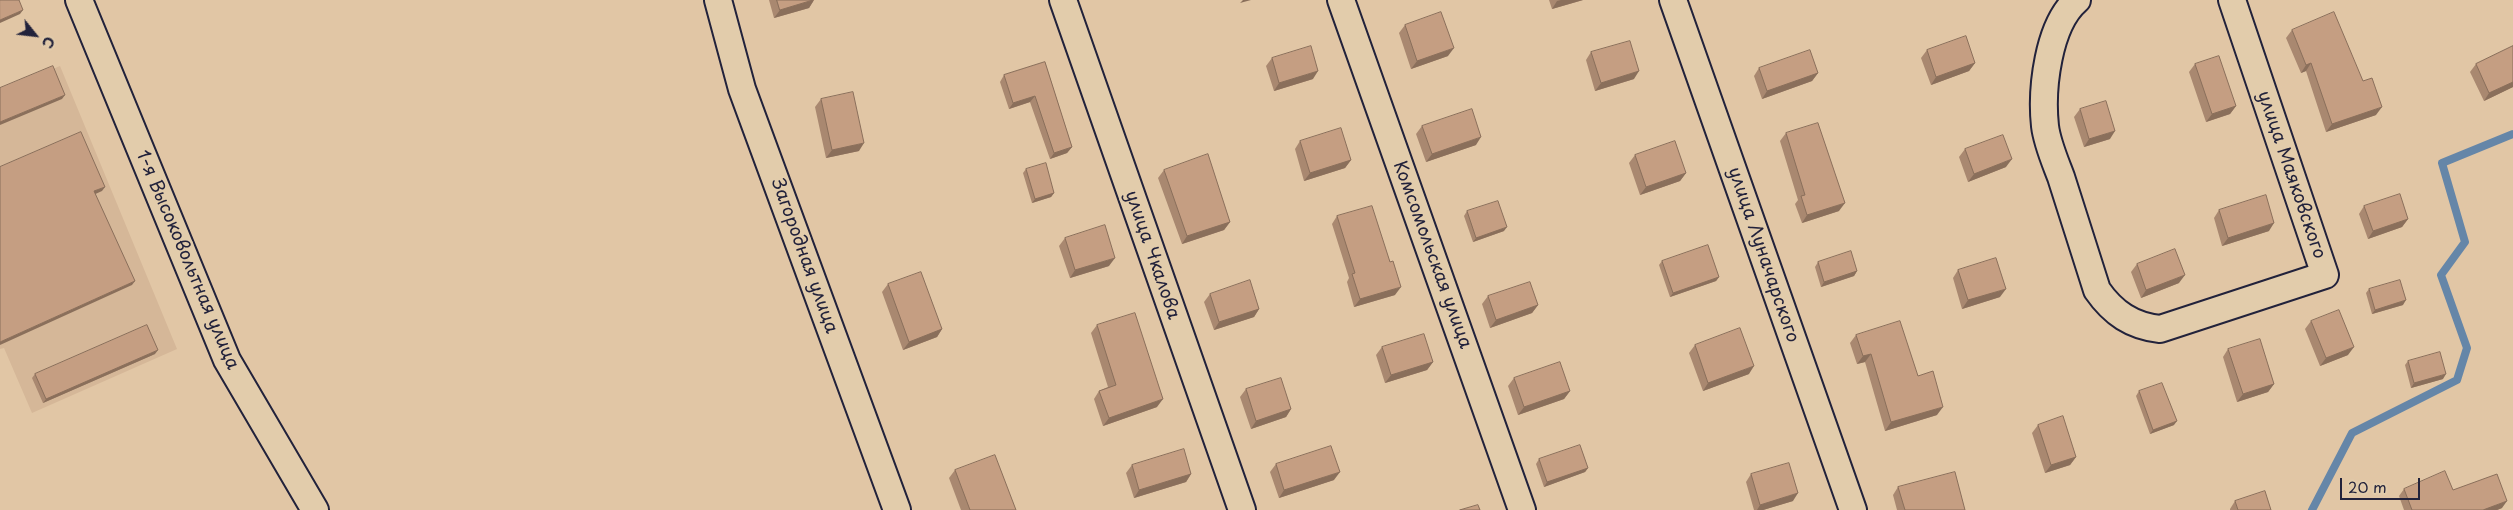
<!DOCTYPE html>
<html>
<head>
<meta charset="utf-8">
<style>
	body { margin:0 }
	#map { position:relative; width:2513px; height:510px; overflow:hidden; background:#e1c6a5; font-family:"Playpen Sans",sans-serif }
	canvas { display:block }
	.north { position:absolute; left:10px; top:10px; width:50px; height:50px; -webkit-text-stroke:4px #e2ccab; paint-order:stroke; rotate:119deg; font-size:14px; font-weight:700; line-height:20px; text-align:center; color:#22223b }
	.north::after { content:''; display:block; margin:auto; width:18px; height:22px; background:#22223b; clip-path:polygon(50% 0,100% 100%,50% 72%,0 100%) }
	.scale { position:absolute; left:2340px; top:478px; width:80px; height:22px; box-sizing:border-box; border:2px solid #22223b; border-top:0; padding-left:6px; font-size:15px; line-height:18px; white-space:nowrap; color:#22223b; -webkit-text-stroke:4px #e2ccab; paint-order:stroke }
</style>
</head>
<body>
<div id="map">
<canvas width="2513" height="510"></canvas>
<div class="north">С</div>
<div class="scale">20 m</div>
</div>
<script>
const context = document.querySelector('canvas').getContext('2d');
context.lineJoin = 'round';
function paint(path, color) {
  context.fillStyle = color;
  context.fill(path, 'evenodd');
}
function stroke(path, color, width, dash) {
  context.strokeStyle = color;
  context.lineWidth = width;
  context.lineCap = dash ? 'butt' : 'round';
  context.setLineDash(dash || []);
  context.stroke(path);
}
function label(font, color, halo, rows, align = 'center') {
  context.font = font + ' "Playpen Sans",sans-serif';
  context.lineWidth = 5;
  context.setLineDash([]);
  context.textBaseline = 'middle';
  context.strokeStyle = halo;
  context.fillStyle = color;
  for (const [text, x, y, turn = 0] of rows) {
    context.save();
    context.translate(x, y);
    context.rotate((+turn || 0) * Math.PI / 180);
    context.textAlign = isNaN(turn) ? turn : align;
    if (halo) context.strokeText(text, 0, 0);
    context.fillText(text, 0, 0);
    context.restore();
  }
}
const built = new Path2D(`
	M60,66L177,349L32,413L4,348L0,349V91Z`);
const stream = new Path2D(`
	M2312,510L2352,433L2457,380L2467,348L2441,275L2465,242L2442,163L2513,134`);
const minor = new Path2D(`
	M79,0L227,360L315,510
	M718,0L742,89L897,510
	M1063,0L1242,510
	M1341,0L1522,510
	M1673,0L1853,510
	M2077,0C2048,25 2041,89 2045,126C2047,143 2055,161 2061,177C2073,215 2085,253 2097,290C2113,313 2132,326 2160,329L2325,275L2232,0`);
const wall = new Path2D(`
	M769,0H814L809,8L774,18Z
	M1549,0H1583L1552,9Z
	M1405,25L1448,56L1411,69L1399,33Z
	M2292,30L2363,81L2376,115L2326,132L2306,71L2301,73L2286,38Z
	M2513,46V87L2484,101L2470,72L2476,64Z
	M1927,50L1975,63L1969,71L1931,85L1921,58Z
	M1591,52L1634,79L1595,91L1586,60Z
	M1272,58L1313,79L1274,91L1266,66Z
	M1045,62L1072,147L1067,153L1050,159L1030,102L1009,109L1000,82L1004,75Z
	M2195,64L2236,106L2230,114L2206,122L2189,72Z
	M1759,68L1818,73L1812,81L1762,99L1754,76Z
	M821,99L859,151L826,158L815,107Z
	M2080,109L2110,139L2084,147L2074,117Z
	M1422,126L1476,145L1426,162L1416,134Z
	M1786,133L1839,211L1802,223L1795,204L1798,200L1780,141Z
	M1300,141L1351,160L1345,168L1304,181L1295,149Z
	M1965,149L2006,167L1968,182L1959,157Z
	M1635,155L1686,173L1680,181L1640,195L1629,163Z
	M1026,169L1054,193L1051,197L1032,203L1023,173Z
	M1164,170L1230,222L1224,230L1182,244L1158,178Z
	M2364,206L2408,219L2402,227L2368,239L2359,214Z
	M2219,210L2269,231L2222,246L2214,218Z
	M1467,211L1504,231L1473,242L1464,216Z
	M1337,216L1390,262L1395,295L1354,307L1347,282L1349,278L1332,224Z
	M1065,238L1109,266L1070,278L1059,246Z
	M1662,261L1719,277L1716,281L1670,297L1659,265Z
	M1818,262L1857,271L1854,276L1821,287L1815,267Z
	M2137,264L2179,283L2141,298L2131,272Z
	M1958,270L2000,297L1962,309L1953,278Z
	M888,284L942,329L937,337L903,350L882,292Z
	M2369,289L2403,305L2372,314L2366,293Z
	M1210,294L1259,309L1254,317L1214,330L1204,302Z
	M1488,296L1538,305L1532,313L1490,328L1482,304Z
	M2311,321L2348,355L2320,366L2305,329Z
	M1097,325L1157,407L1103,426L1094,399L1099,391L1108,387L1091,333Z
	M1856,335L1918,376L1937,415L1885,431L1865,362L1857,364L1850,343Z
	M1695,345L1749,374L1703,391L1689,353Z
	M1382,347L1433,362L1427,370L1385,383L1376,355Z
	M2228,349L2274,384L2268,392L2237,402L2223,357Z
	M155,354L43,403L32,378L35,374Z
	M2408,361L2443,379L2411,388L2405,365Z
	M1514,378L1570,391L1564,399L1518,415L1508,386Z
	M1246,389L1291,409L1286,417L1251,429L1240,397Z
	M2139,391L2174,425L2150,434L2136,396Z
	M2038,425L2076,457L2070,465L2045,473L2032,433Z
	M1539,459L1588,468L1585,472L1544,487L1536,464Z
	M1276,464L1334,480L1279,498L1270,472Z
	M1132,465L1191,474L1186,482L1134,498L1126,473Z
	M955,470L1016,510H961L949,478Z
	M1751,474L1793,501L1763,510H1754L1746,482Z
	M1898,487L1965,510H1897L1893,495Z
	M2404,489L2453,490L2502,508L2497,510H2404L2399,496Z
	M2235,501L2271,510H2230V509Z`);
const shadedWall = new Path2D(`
	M814,0L809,8L774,18L780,10Z
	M1243,0H1251L1240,3Z
	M1561,0H1583L1552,9L1557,1Z
	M23,10L20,14L0,23V20Z
	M1454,48L1448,56L1411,69L1417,61Z
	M1975,63L1969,71L1931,85L1936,77Z
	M2311,63L2306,71L2301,73L2306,65Z
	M1318,71L1313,79L1274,91L1279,83Z
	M1639,71L1634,79L1595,91L1601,83Z
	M1818,73L1812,81L1762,99L1767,91Z
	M2513,82V87L2484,101L2489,93Z
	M65,95L62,99L0,125V122Z
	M1035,96L1030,102L1009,109L1013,103Z
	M2236,106L2230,114L2206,122L2212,114Z
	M2382,107L2376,115L2326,132L2332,124Z
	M2115,131L2110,139L2084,147L2089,139Z
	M1481,137L1476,145L1426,162L1432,154Z
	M864,143L859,151L826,158L832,150Z
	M1072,147L1067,153L1050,159L1054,153Z
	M2012,159L2006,167L1968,182L1974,174Z
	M1351,160L1345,168L1304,181L1310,173Z
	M1686,173L1680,181L1640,195L1646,187Z
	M105,187L102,191L91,196L94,191Z
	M1054,193L1051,197L1032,203L1035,199Z
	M1845,203L1839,211L1802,223L1807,215Z
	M2408,219L2402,227L2368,239L2373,231Z
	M1230,222L1224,230L1182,244L1187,236Z
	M2274,223L2269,231L2222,246L2228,238Z
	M1507,227L1504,231L1473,242L1476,238Z
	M1115,258L1109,266L1070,278L1075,270Z
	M1857,271L1854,276L1821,287L1824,282Z
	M2185,275L2179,283L2141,298L2146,290Z
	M1719,277L1716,281L1670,297L1673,293Z
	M135,281L132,285L0,345V342Z
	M1401,287L1395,295L1354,307L1360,299Z
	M2006,289L2000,297L1962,309L1968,300Z
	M2406,300L2403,305L2372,314L2375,310Z
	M1538,305L1532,313L1490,328L1496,320Z
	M1259,309L1254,317L1214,330L1219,322Z
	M942,329L937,337L903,350L909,342Z
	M2354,347L2348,355L2320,366L2326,358Z
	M158,350L155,354L43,403L46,399Z
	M1871,354L1865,362L1857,364L1863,356Z
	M1433,362L1427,370L1385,383L1391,375Z
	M1754,366L1749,374L1703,391L1708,383Z
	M2446,374L2443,379L2411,388L2414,383Z
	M2274,384L2268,392L2237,402L2243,394Z
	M1570,391L1564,399L1518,415L1524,407Z
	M1163,399L1157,407L1103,426L1109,418Z
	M1943,407L1937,415L1885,431L1891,422Z
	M1291,409L1286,417L1251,429L1256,421Z
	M2177,421L2174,425L2150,434L2153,430Z
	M2076,457L2070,465L2045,473L2051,465Z
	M1588,468L1585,472L1544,487L1547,482Z
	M1340,472L1334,480L1279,498L1284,490Z
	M1191,474L1186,482L1134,498L1139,490Z
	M1798,493L1793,501L1763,510H1757L1760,505Z
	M2507,501L2502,508L2497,510H2483Z`);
const building = new Path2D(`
	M0,0H19L23,10L0,20Z
	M777,0H813L780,10Z
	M1441,12L1454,48L1417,61L1405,25Z
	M2334,12L2363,81L2372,78L2382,107L2332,124L2311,63L2306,65L2292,30Z
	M1966,36L1975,63L1936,77L1927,50Z
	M1630,41L1639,71L1601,83L1591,52Z
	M1311,46L1318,71L1279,83L1272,58Z
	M2513,46V82L2489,93L2476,64Z
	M1810,50L1818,73L1767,91L1759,68Z
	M2219,56L2236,106L2212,114L2195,64Z
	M1045,62L1072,147L1054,153L1035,96L1013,103L1004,75Z
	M53,66L65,95L0,122V88Z
	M853,92L864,143L832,150L821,99Z
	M2106,101L2115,131L2089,139L2080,109Z
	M1472,109L1481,137L1432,154L1422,126Z
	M1818,123L1845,203L1807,215L1801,196L1805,195L1786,133Z
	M1341,128L1351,160L1310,173L1300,141Z
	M81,132L105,187L94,191L135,281L0,342V167Z
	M2003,135L2012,159L1974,174L1965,149Z
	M1675,141L1686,173L1646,187L1635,155Z
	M1208,154L1230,222L1187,236L1164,170Z
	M1046,163L1054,193L1035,199L1026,169Z
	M2400,194L2408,219L2373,231L2364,206Z
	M2266,195L2274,223L2228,238L2219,210Z
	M1498,201L1507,227L1476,238L1467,211Z
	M1372,206L1390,262L1393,261L1401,287L1360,299L1352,274L1355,273L1337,216Z
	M1105,225L1115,258L1075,270L1065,238Z
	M1708,245L1719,277L1673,293L1662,261Z
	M2175,249L2185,275L2146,290L2137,264Z
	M1851,251L1857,271L1824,282L1818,262Z
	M1996,258L2006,289L1968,300L1958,270Z
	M921,272L942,329L909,342L888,284Z
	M1250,280L1259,309L1219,322L1210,294Z
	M2400,280L2406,300L2375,310L2369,289Z
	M1530,282L1538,305L1496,320L1488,296Z
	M2339,310L2354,347L2326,358L2311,321Z
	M1135,313L1163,399L1109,418L1099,391L1116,385L1097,325Z
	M1900,321L1918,376L1933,371L1943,407L1891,422L1871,354L1863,356L1856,335Z
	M147,325L158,350L46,399L35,374Z
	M1740,328L1754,366L1708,383L1695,345Z
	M1424,334L1433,362L1391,375L1382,347Z
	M2260,339L2274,384L2243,394L2228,349Z
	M2440,352L2446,374L2414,383L2408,361Z
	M1560,362L1570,391L1524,407L1514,378Z
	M1281,378L1291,409L1256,421L1246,389Z
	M2162,383L2177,421L2153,430L2139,391Z
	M2063,416L2076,457L2051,465L2038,425Z
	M1580,445L1588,468L1547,482L1539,459Z
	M1331,446L1340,472L1284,490L1276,464Z
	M1184,449L1191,474L1139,490L1132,465Z
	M995,455L1016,510H970L955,470Z
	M1789,463L1798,493L1760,505L1751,474Z
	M2445,471L2453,490L2497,474L2507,501L2483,510H2412L2404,489Z
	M1955,472L1965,510H1905L1898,487Z
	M2265,491L2271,510H2238L2235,501Z
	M1478,505L1480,510H1460Z`);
const streetNames = [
	["улица Маяковского",2291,175,71],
	["улица Чкалова",1152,255,71],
	["Комсомольская улица",1432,255,70],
	["улица Луначарского",1763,255,71],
	["Загородная улица",804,256,70],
	["1-я Высоковольтная улица",187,260,67]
];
paint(built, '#d5b798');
stroke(stream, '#6586a8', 8);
stroke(minor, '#22223b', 30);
stroke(minor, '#e2ccab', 26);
paint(wall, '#a98870');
paint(shadedWall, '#8a6f5b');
paint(building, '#c59e82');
stroke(building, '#8a6f5b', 1);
label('18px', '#22223b', '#e2ccab', streetNames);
</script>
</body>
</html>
